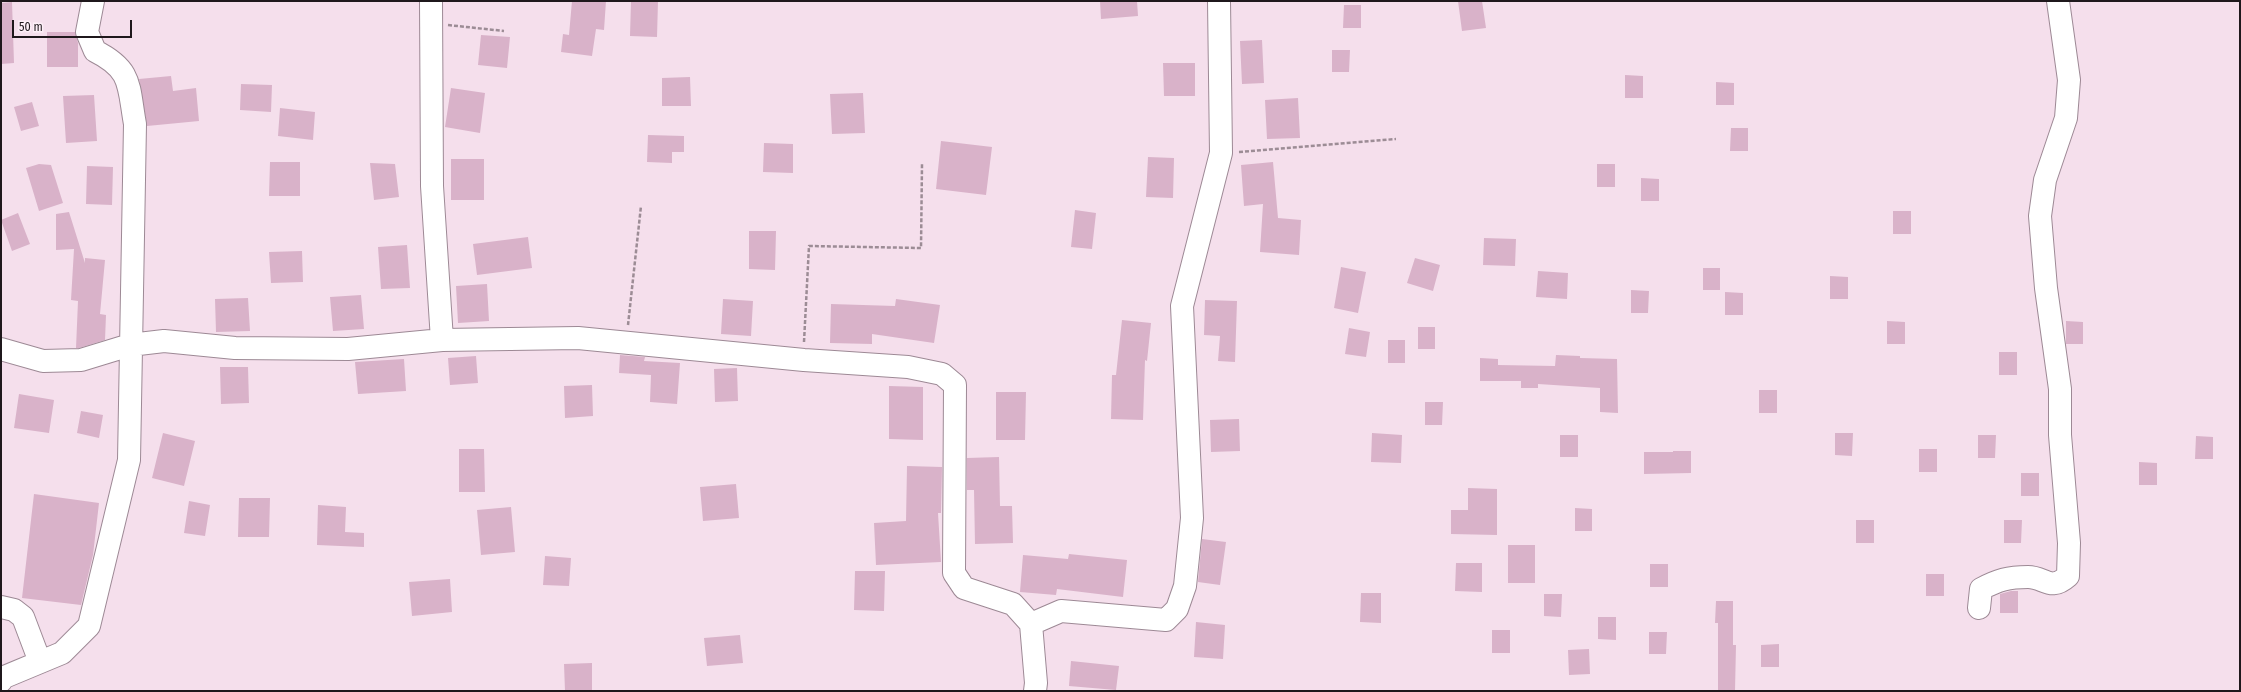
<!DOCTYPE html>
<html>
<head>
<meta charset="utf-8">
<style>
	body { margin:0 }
	#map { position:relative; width:2241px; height:692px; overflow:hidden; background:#f5dfec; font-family:"Fira Sans Condensed",sans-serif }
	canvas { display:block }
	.frame { position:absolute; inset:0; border:2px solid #1f181c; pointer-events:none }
	.scale { position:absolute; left:12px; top:20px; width:120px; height:18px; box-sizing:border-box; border:2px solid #1f181c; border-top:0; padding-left:5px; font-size:12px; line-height:14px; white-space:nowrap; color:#1f181c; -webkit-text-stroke:3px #fdeff7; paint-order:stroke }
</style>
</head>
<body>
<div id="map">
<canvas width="2241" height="692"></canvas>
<div class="frame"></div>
<div class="scale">50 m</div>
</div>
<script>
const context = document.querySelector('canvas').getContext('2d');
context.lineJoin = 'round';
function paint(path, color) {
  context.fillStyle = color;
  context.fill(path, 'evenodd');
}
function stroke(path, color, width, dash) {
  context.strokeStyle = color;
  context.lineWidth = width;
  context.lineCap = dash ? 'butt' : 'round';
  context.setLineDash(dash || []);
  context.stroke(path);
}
const building = new Path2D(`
	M572,1H606L604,30L596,29L592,56L561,52L563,34L569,35Z
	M631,1H658L657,37L630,36Z
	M1100,1H1137L1138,16L1101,19Z
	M1458,1H1482L1486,28L1462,31Z
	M12,2L14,63L1,64V3Z
	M1344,5H1361V28H1343Z
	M47,32H75L78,43V67H47Z
	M481,35L510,37L507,68L478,65Z
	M1262,40L1264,83L1242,84L1240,41Z
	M1332,50H1350L1349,72H1332Z
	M1163,63H1195V96H1164Z
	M1625,75L1643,76V98H1625Z
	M171,76L173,91L196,88L199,121L147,126L139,79Z
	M690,77L691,106H662V78Z
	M1716,82L1734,83V105H1716Z
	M241,84L272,85L271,112L240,110Z
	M451,88L485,93L480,133L445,127Z
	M863,93L865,133L832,134L830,94Z
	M94,95L97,141L66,143L63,96Z
	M1298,98L1300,138L1267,139L1265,100Z
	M32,102L39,126L21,131L14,107Z
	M280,108L315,112L313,140L278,136Z
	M1731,128H1748V151H1730Z
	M648,135L684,136V152H672V163L647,162Z
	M941,141L992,147L986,195L936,189Z
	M764,143L793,144V173L763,172Z
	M1148,157L1174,158L1173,198L1146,197Z
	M451,159H484V200H451Z
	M270,162H300V196H269Z
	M1273,162L1278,218L1301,220L1299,255L1260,252L1263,204L1244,206L1241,165Z
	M370,163L395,164L399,197L374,200Z
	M39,164L51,165L63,203L39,211L26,168Z
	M1597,164H1615V187H1597Z
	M87,166L113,167L112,205L86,204Z
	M1641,178L1659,179V201H1641Z
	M1075,210L1096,213L1092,249L1071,247Z
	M1893,211H1911V234H1893Z
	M69,212L85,263V258L105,260L100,314L106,315L105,340L79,348H76L78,301L71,300L74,249L56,250V214Z
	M18,213L30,244L12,251L1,220Z
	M749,231H776L775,270L749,269Z
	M528,237L532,268L477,275L473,244Z
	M1484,238L1516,239L1515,266L1483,265Z
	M407,245L410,288L381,289L378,247Z
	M302,251L303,282L271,283L269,252Z
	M1415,258L1440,265L1433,291L1407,283Z
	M1341,267L1366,272L1358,313L1334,308Z
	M1703,268H1720V290H1703Z
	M1538,271L1568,273L1567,299L1536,297Z
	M1830,276L1848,277V299H1830Z
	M487,284L489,321L458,323L456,286Z
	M1631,290L1649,291L1648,313H1631Z
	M1725,292L1743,293V315H1725Z
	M361,295L364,329L333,331L330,297Z
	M248,298L250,331L216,332L215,299Z
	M723,299L753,301L751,336L721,334Z
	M896,299L940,305L934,343L872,334V344L830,343L831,304L895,306Z
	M1205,300L1237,301L1235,362L1218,361L1220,336L1204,335Z
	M1122,320L1151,323L1147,361L1145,360L1143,420L1111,419L1112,375H1116Z
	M1887,321L1905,322V344H1887Z
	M2066,321L2083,322V344H2066Z
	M1418,327H1435V349H1418Z
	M1349,328L1370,332L1366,357L1345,354Z
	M1388,340H1405V363H1388Z
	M1999,352H2017V375H1999Z
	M620,355L645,357L644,361L680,363L677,404L650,402L651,375L619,373Z
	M1556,355L1580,356V358L1617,359L1618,413L1600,412V388L1538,384V388H1521V381H1480V358L1498,359V365L1555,366Z
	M476,356L478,383L450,385L448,358Z
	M404,359L406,391L358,394L355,362Z
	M220,367H248L249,403L221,404Z
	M737,368L738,401L715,402L714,369Z
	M592,385L593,416L565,418L564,386Z
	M889,386L923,387V440L889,439Z
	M1759,390H1777V413H1759Z
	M996,392H1026L1025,440H996Z
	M19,394L54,400L49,433L14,428Z
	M1425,402H1443L1442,425H1425Z
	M81,411L103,415L99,438L77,433Z
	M1239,419L1240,451L1211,452L1210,420Z
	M163,433L195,441L184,486L152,478Z
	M1372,433L1402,435L1401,463L1371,462Z
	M1835,433H1853L1852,456L1835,455Z
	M1560,435H1578V457H1560Z
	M1978,435H1996L1995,458H1978Z
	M2196,436L2213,437V459H2195Z
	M459,449H484L485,492H459Z
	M1919,449H1937V472H1919Z
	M1673,451H1691V473L1644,474V452H1673Z
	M999,457L1000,506H1012L1013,543L975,544L974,490H967V458Z
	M2139,462L2157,463V485H2139Z
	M907,466L942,467L941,513H938L941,562L876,565L874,523L906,521Z
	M2021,473H2039V496H2021Z
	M736,484L739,518L703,521L700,487Z
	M1468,488L1497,489V535L1451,534V510H1468Z
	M34,494L99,503L93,555L81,605L22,598Z
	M239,498H270L269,537H238Z
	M189,501L210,505L205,536L184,533Z
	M318,505L346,507L345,532L364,533V547L317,545Z
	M511,507L515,552L481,555L477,510Z
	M1575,508L1592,509V531H1575Z
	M1856,520H1874V543H1856Z
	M2004,520H2022L2021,543H2004Z
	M1202,539L1226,542L1220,585L1198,582Z
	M1508,545H1535V583H1508Z
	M1069,554L1127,560L1123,597L1057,589L1056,595L1020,592L1023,555L1068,559Z
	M545,556L571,558L569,586L543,585Z
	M1456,563H1482V592L1455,591Z
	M1650,564H1668V587H1650Z
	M855,571H885L884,611L854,610Z
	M1926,574H1944V596H1926Z
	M450,579L452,612L412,616L409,582Z
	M2011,591H2018V613H2000V594Z
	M1361,593H1381V623L1360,622Z
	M1544,594H1562L1561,617L1544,616Z
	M1716,601H1733V645H1736L1735,691H1718V623H1715Z
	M1598,617H1616V640L1598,639Z
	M1196,622L1225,625L1223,659L1194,657Z
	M1492,630H1510V653H1492Z
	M1649,632H1667L1666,654H1649Z
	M740,635L743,663L707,666L704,638Z
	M1779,644V667H1761V645Z
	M1589,649L1590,674L1569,675L1568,650Z
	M1071,661L1119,666L1116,690L1069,686Z
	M592,663V691H565L564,664Z`);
const path = new Path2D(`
	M448,25L504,31
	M1239,152L1396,139
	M628,325L641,206
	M804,342L809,246L921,248L922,164`);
const minor = new Path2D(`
	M431,1L432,186L442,340
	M1,349L43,361L81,360L130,345L164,341L235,348L348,349L442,340L578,338L804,360L908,367L942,374L955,385L954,573L964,588L1013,604L1031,624L1036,683L1035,691
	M1,607L14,610L23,617L40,662
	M1979,608L1981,589C1998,580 2008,577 2028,577C2045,577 2050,592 2068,576L2069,543L2060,435V389L2046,288L2040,216L2045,180L2066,118L2069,80L2058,1
	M1031,624L1061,611L1166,620L1177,609L1185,586L1192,518L1182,306L1221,153L1219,1
	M1,681L2,678L62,653L89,626L129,460L135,124C128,86 133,70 95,51L87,32L93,1`);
paint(building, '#d9b2c9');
stroke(minor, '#9d8995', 24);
stroke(path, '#9c8c95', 2.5, [4, 2]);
stroke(minor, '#fff', 22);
</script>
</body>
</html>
